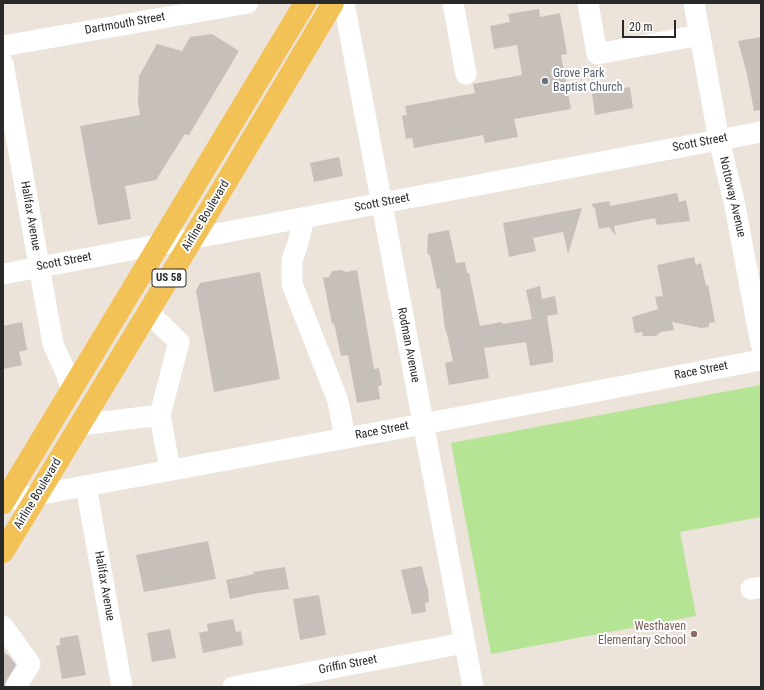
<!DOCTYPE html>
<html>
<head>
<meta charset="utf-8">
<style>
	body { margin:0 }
	#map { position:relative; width:764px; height:690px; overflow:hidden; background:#ece3da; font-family:"Roboto Condensed",sans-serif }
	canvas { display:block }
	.frame { position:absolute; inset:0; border:4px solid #292929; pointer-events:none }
	.scale { position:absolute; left:622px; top:20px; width:54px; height:18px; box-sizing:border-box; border:2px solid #292929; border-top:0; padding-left:5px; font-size:12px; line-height:14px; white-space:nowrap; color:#292929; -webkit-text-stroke:3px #fff; paint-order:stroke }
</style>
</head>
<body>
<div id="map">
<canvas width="764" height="690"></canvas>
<div class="frame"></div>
<div class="scale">20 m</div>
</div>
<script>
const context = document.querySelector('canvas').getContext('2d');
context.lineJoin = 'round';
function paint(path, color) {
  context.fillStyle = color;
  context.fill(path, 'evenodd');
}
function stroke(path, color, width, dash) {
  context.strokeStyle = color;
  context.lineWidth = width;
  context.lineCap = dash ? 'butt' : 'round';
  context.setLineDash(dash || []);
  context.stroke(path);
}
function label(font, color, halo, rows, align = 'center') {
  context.font = font + ' "Roboto Condensed",sans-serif';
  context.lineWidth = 4;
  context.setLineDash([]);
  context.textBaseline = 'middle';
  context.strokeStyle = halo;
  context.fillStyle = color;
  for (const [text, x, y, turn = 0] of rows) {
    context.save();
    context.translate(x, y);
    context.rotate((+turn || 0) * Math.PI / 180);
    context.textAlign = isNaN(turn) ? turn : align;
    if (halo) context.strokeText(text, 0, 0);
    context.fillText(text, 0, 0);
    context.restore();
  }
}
const green = new Path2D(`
	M761,385V517L680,532L696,616L491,654L451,443Z`);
const building = new Path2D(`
	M539,9L540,17L560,13L567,54L561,55L571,109L514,119L518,137L485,143L483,135L414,148L412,138L406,139L402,116L407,115L405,106L475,93L473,84L522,75L517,45L494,49L490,26L510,22L508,14Z
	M212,34L239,51L189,135L185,134L156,180L125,186L131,219L98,225L80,126L140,115L138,103L139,76L157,44L182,51L190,37Z
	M761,37V110L754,111L747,74L738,41Z
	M630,87L633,108L595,115L592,94Z
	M339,157L343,176L314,182L310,163Z
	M677,193L679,202L686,200L690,221L657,225L655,218L614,226L616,236L609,227L599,229L595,209L591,204L609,201L610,206Z
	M582,208L568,254L563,232L533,238L536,251L509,257L503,223Z
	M449,230L456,263L465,262L467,273H469L480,326L502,322L503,324L532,319L526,290L540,286L542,299L555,296L558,314L547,316L553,354V362L530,366L526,342L484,348L489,378L449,385L445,363L453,361L446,330H445L440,288L437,289L430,255L427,253L428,234Z
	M694,257L696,265L701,263L706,286L708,285L715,322L709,323V327L701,328L672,322L674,330L661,332L656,336H643L642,332L635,333L632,317L658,309L655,297L663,296L657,265Z
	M341,270L346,272L357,270L374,369L379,368L382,385L378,386L380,399L357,403L348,355L341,356L334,323L332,324L323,278L329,277L332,271Z
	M260,272L280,379L214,392L196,291L200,283Z
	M22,322L27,350L19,352L22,365L3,369V326Z
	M208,541L216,579L144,592L136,555Z
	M422,566L425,580L428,589L429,602L425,603L426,612L412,614L401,570Z
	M285,567L289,589L258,593L230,599L226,580L254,574L253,572Z
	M319,595L326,635L300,640L293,599Z
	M233,619L236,632L241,631L243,645L203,653L199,633L208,631L207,624Z
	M170,629L176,658L152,662L147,633Z
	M78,635L86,675L62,679L56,646L60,645V638Z
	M3,652L9,656L16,665L6,681L4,687H3Z`);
const minor = new Path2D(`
	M344,3L473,687
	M453,3L466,74
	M588,3L597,54L700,35
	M694,3L719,140L734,201L761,344
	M3,46L248,3
	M3,63L53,344L67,375L71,390
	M304,218L298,243L292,260V284L338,401L345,438
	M3,274L761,132
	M160,415L170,470
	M80,425L160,415L179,342L148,312
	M86,486L122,687
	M3,501L423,424L761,360
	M751,589L761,587
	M3,626L30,664L16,687
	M233,687L464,643`);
const major = new Path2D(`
	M3,503L305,3
	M3,552L193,238L333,3`);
const markers = [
	[545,81,4,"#6b7280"],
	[694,634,4,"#8d6e63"]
];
const shields = [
	[169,278,34]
];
const shieldNames = [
	["US 58",169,278]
];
const streetNames = [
	["Dartmouth Street",125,24,-10],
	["Scott Street",700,143,-11],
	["Nottoway Avenue",732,197,77],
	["Scott Street",382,203,-11],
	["Halifax Avenue",30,216,80],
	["Airline Boulevard",206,216,-59],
	["Scott Street",64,262,-11],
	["Rodman Avenue",408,345,79],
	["Race Street",701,371,-11],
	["Race Street",382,431,-11],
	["Airline Boulevard",38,494,-59],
	["Halifax Avenue",104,586,80],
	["Griffin Street",348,665,-11]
];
const worshipNames = [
	["Grove Park",553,74],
	["Baptist Church",553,88]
];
const educationNames = [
	["Westhaven",686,627],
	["Elementary School",686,641]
];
paint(green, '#b6e495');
paint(building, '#c7c0ba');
stroke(minor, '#fff', 21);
stroke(major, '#f3c257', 22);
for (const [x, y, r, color] of markers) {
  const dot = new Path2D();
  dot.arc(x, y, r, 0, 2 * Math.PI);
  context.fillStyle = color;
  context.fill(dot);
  stroke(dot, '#fff', 1.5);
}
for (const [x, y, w] of shields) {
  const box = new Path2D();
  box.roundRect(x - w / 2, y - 9, w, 18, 3);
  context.fillStyle = '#fff';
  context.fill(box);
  stroke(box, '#292929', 1);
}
label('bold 11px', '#292929', null, shieldNames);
label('12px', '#292929', '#fff', streetNames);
label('12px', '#5b616d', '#fff', worshipNames, 'left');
label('12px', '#785e54', '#fff', educationNames, 'right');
</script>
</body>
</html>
